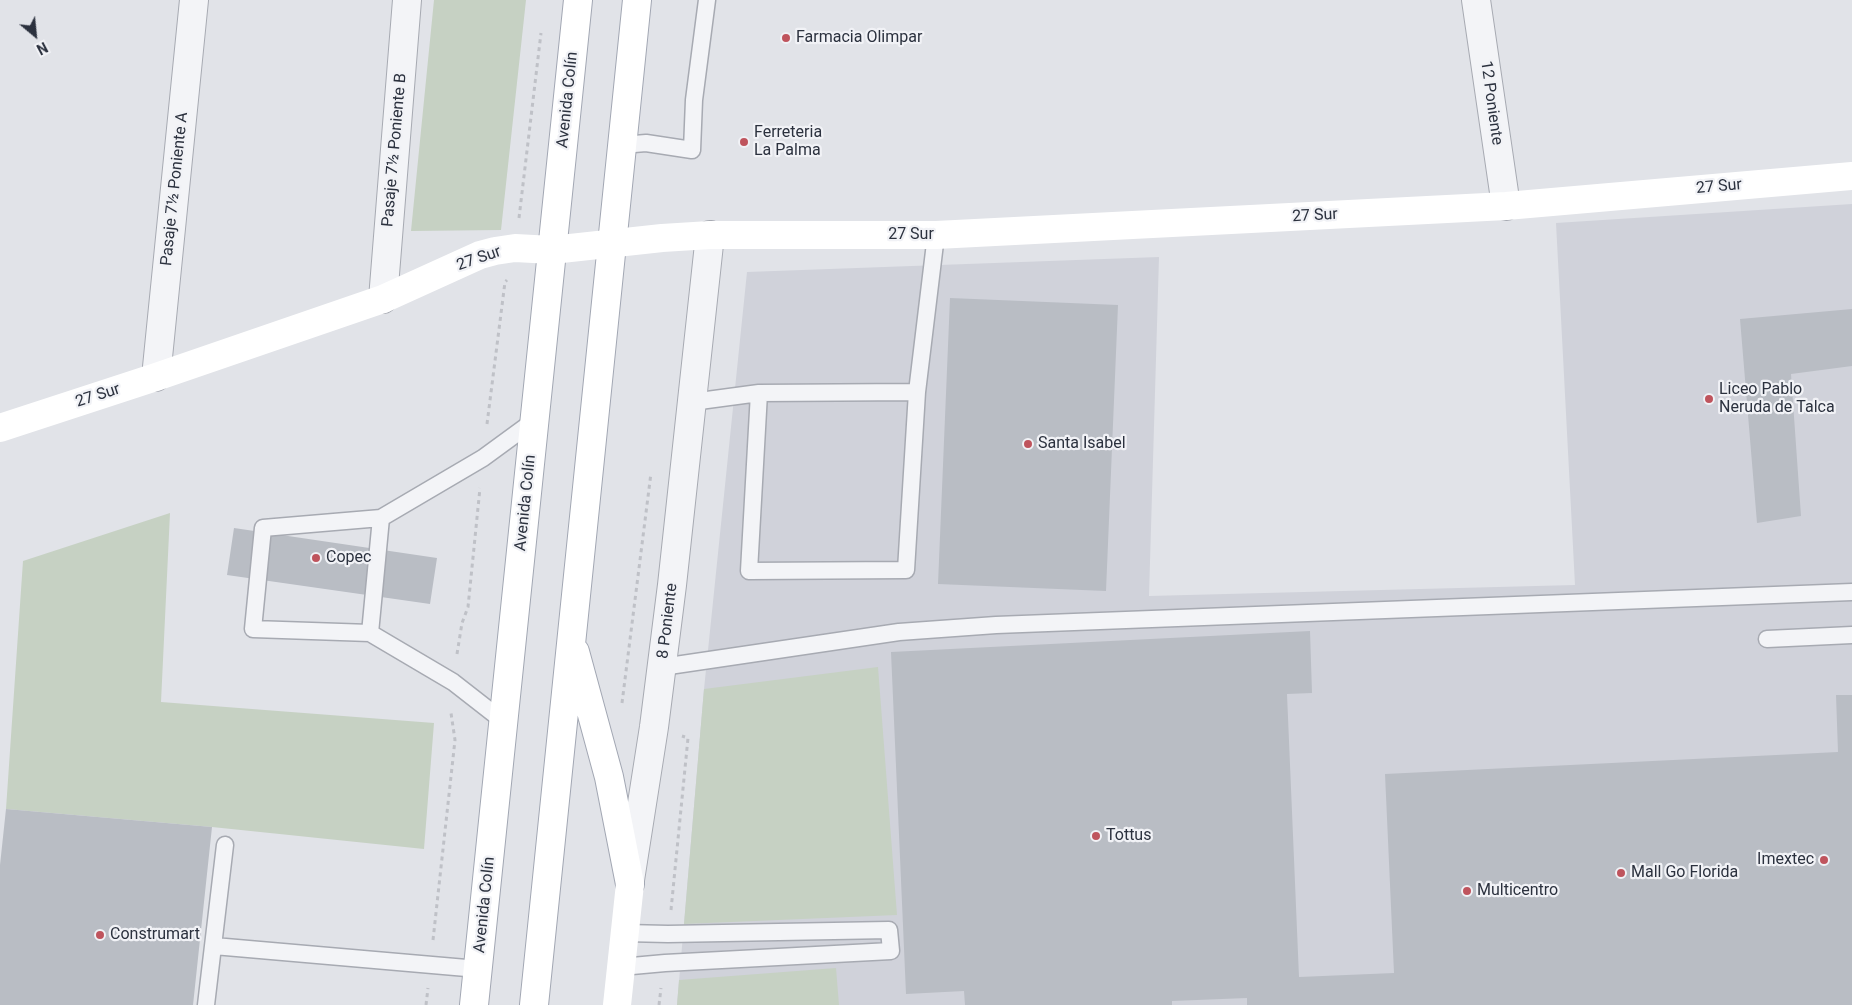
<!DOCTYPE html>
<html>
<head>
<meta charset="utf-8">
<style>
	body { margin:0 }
	#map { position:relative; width:1852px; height:1005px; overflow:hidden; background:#e1e3e8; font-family:Roboto,sans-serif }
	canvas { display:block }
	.north { position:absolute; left:10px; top:10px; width:50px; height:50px; -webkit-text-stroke:4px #f1f2f6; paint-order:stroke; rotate:152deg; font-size:14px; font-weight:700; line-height:20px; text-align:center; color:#2b313e }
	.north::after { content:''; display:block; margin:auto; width:18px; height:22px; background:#2b313e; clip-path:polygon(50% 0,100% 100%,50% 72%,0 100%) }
</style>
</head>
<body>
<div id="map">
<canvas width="1852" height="1005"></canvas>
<div class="north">N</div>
</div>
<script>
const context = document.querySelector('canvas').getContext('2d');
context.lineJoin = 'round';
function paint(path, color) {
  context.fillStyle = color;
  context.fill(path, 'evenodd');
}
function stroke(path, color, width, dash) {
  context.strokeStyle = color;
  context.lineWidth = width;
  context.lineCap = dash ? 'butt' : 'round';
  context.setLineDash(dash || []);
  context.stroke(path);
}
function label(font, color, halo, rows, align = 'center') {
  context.font = font + ' Roboto,sans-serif';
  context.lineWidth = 4.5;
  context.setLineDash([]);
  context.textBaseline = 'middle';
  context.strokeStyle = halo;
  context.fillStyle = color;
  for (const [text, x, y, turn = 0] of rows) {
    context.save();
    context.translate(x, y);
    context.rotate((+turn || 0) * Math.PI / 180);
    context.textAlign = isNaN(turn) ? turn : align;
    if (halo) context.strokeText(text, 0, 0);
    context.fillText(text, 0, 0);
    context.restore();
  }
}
const built = new Path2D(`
	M1852,204V1005H677L704,689L747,272L1159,257L1149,596L1575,585L1556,223Z`);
const green = new Path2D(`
	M434,0H526L501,230L411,231Z
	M170,513L161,702L434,723L424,849L212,827L6,809L23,561Z
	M878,667L897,915L684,924L704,689Z
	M836,968L839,1005H677L679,980Z`);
const building = new Path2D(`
	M950,298L1118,305L1106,591L938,584Z
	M1852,309V366L1791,374L1801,516L1757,523L1740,319Z
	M234,528L437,558L430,604L227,575Z
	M1310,631L1312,693L1287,694L1299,977L1394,973L1385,774L1838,752L1836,695H1852V1005H1247V998L1172,1001V1005H965L964,991L906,994L891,652Z
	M6,809L212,827L193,1005H0V865Z`);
const path = new Path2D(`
	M519,218L541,33
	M487,424L505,282L507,280
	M457,654L462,623L468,607L480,488
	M622,703L651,473
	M671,910L688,738L682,736
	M433,940L455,740L451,713
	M426,1005L428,988
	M659,1005L661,988`);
const lane = new Path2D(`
	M622,145L646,143L692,150L694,100L707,0
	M759,393L749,571L906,570L917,392L936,235
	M692,402L759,393L917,392
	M370,633L253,629L263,528L381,518
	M1767,639L1852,635
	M662,667L899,632L996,625L1852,592
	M503,721L453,682L370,633L381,518L483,458L535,420
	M214,946L478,969
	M621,967L665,963L891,951L889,930L668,934L625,933
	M206,1005L225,845`);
const street = new Path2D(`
	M1476,0L1506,206
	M383,299L407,0
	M156,377L194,0
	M630,880L654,727L672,585L710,235`);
const secondary = new Path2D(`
	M0,428L156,377L383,299L480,255L495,251L515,248L552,250L662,238L710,235H936L1506,206L1852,176
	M617,1005L630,884`);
const primary = new Path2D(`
	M575,652L609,777L630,884
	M474,1005L578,0
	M534,1005L637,0`);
const markers = [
	[786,38,5,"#bf545d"],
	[744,142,5,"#bf545d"],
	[1709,399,5,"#bf545d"],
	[1028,444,5,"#bf545d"],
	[316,558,5,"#bf545d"],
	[1096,836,5,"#bf545d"],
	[1824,860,5,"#bf545d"],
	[1621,873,5,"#bf545d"],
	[1467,891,5,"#bf545d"],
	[100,935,5,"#bf545d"]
];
const poiNames = [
	["Farmacia Olimpar",796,38],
	["Ferreteria",754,133],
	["La Palma",754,151],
	["Liceo Pablo",1719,390],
	["Neruda de Talca",1719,408],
	["Santa Isabel",1038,444],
	["Copec",326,558],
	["Tottus",1106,836],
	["Imextec",1814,860,"right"],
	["Mall Go Florida",1631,873],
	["Multicentro",1477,891],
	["Construmart",110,935]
];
const streetNames = [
	["Avenida Colín",568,100,-84],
	["12 Poniente",1491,103,82],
	["Pasaje 7½ Poniente B",395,150,-85],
	["27 Sur",1719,187,-5],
	["Pasaje 7½ Poniente A",175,189,-84],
	["27 Sur",1315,216,-3],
	["27 Sur",911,235],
	["27 Sur",479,259,-19],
	["27 Sur",98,396,-18],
	["Avenida Colín",526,503,-84],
	["8 Poniente",668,621,-83],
	["Avenida Colín",485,905,-84]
];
paint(built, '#d0d2da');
paint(green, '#c6d1c3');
paint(building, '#b9bdc4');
stroke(lane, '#a7aab2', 19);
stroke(street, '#a7aab2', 30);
stroke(primary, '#a2a7b3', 30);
stroke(path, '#bfc1c7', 3, [4, 4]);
stroke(lane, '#f3f4f7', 16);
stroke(street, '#f3f4f7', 28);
stroke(secondary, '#fff', 28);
stroke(primary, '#fff', 28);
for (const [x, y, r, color] of markers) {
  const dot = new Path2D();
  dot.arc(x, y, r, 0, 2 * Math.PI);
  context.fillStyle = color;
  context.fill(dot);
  stroke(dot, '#f1f2f6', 2);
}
label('16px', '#2b313e', '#f1f2f6', poiNames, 'left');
label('16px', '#2b313e', '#f1f2f6', streetNames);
</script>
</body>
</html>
